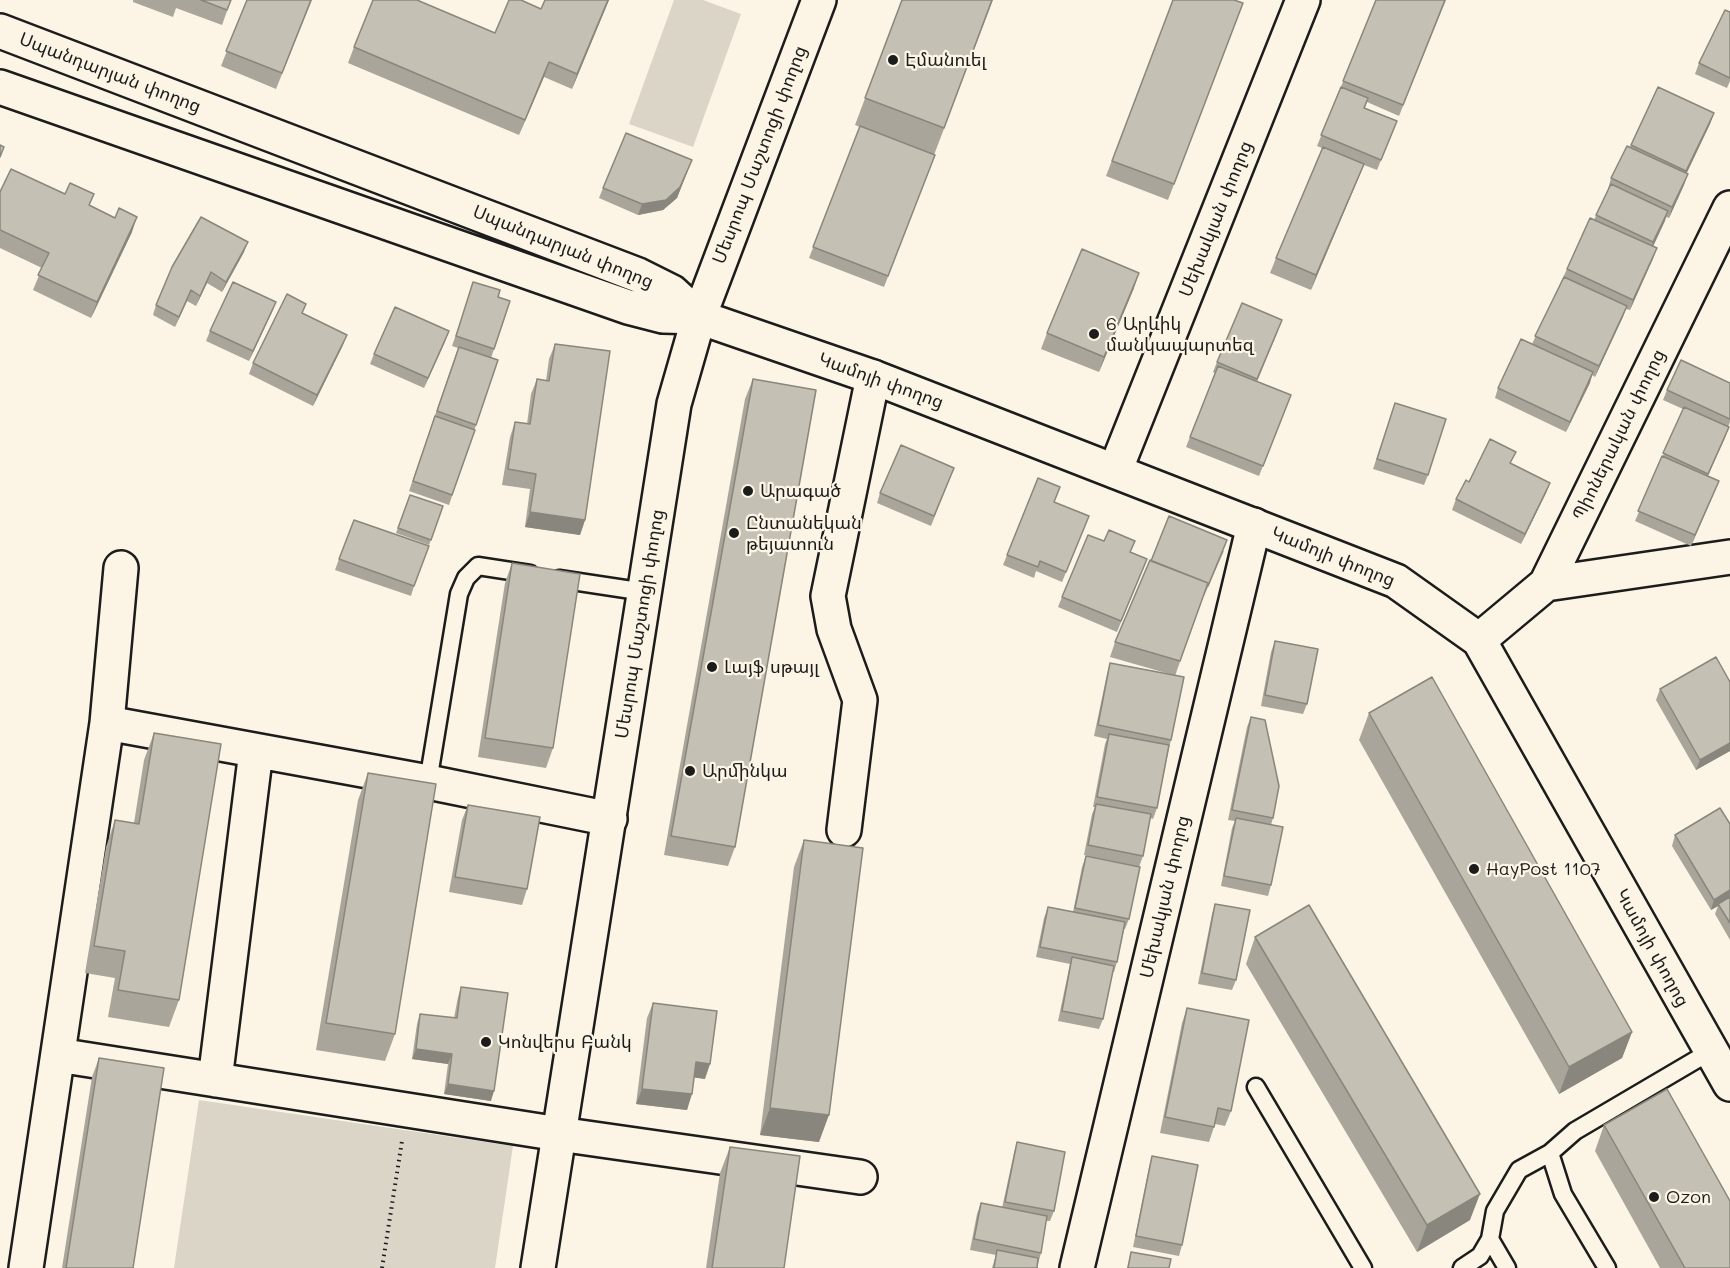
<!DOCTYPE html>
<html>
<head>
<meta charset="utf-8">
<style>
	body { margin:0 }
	canvas { display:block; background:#fcf5e5 }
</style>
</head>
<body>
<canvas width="1730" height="1268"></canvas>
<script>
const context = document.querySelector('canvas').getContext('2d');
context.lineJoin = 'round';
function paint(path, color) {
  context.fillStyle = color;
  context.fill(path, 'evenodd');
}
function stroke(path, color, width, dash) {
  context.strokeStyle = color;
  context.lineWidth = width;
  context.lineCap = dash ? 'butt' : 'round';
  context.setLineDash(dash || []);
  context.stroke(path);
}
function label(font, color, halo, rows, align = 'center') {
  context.font = font + ' Mali,"Noto Sans Armenian",sans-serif';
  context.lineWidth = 4.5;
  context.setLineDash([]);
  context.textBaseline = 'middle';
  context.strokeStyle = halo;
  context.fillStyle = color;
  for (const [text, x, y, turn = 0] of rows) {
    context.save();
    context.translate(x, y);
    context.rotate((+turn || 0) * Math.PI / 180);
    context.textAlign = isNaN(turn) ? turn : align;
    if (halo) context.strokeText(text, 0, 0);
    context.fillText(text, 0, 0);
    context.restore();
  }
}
const green = new Path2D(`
	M674,0H703L741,14L693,147L629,124Z
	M199,1100L513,1146L495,1268H174Z`);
const path = new Path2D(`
	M382,1268L402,1141`);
const service = new Path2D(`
	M559,579L645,592
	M428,782L459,594L466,578L478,566L530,574
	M1256,1087L1363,1268
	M1490,1239L1507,1268
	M1462,1268L1480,1256L1490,1239L1495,1211L1519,1170L1550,1153
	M1607,1268L1563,1194L1550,1153L1575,1131L1711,1051`);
const minor = new Path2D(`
	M1115,471L1303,0
	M1546,584L1730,557
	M1479,640L1546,584L1730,208
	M107,723L428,782L610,819
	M844,830L860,700L834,629L828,596L873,377
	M58,1055L559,1134L860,1177
	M215,1080L256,751
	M26,1268L107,723L121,568
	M1077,1268L1254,525`);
const secondary = new Path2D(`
	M538,1268L674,404L699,317`);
const primary = new Path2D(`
	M0,31L638,275L672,292L699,317
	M0,87L628,307L663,316L699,317L873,377L1396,581L1479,640L1730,1084
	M699,317L819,0`);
const wall = new Path2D(`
	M133,0H231L222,25L176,8L173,17L133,2Z
	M247,0H312L276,89L221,66Z
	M545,0H609L572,89L544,77L519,135L348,63L354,47L495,33L541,9Z
	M902,0H993L934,155H935L884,287L809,258L860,127L855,125Z
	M1173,0L1243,3L1168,200L1106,176Z
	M1376,0H1446L1399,116L1367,102L1365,108L1397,121L1377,170L1364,165L1358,179L1311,290L1270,273L1276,258L1322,148L1317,146Z
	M1730,12V81L1727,88L1695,74L1699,63Z
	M1658,87L1714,113L1710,124L1686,174L1684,185L1669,218L1666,217L1653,246L1657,248L1630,310L1626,309L1595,377L1592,375L1566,432L1495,398L1498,388L1532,344L1567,269L1594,220L1608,189L1611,178L1630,147Z
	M688,170L677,198L663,210L638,215L599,198L603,188Z
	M0,192L90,206L132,232L91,318L33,290L42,268L0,248Z
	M244,252L222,292L207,283L196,306L187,301L175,327L153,315L156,305Z
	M1134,288L1099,372L1041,349L1047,333Z
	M470,293L498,297L494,349L491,358L498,360L449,505L409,491L458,348L452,346Z
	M272,312L249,361L206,341L210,331Z
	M303,314L343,345L313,406L249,374L253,363Z
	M449,331L424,388L370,364L374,354Z
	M1278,331L1257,382L1291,395L1259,476L1186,447L1215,373L1213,372L1217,362Z
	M555,344L585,520L580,535L525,527L530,489L502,485L510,437L515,422L527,424L531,394L537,379L546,381L549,359Z
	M753,379L735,847L728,866L664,855L745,399Z
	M1730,383V422L1728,427H1729L1708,476L1719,481L1691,546L1635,521L1683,409L1663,400L1667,390Z
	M1395,403L1428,475L1424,485L1373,469Z
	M1511,463L1550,483L1546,493L1521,544L1452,510L1456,499Z
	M954,468L931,526L877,503L880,493Z
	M410,495L443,506L429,545L396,533Z
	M1054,502L1085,527L1062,582L1036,571L1034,578L1003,565L1007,555Z
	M1224,551L1204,596H1203L1175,676L1171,740L1169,748L1157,808L1153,819L1150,818L1143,856L1139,867L1129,919L1125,929H1124L1117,962L1114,972H1112L1103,1019L1099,1029L1058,1021L1070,964L1036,957L1044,918L1048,907L1073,912L1082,867L1086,856L1137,866L1084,855L1092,814L1095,807H1093L1105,744L1107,739L1094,736L1107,674L1110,663L1173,675L1110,657L1115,642L1151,561Z
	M1131,552L1147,559L1117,632L1058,607L1062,597Z
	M339,559L414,586L411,596L335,570Z
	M512,563L553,748L546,768L478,757L505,583Z
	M1275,641L1307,704L1303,714L1261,706L1271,652Z
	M1730,682V751L1696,770L1656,700L1660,689Z
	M1369,713L1632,1032L1622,1058L1559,1094L1359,740Z
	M1251,717L1273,818L1271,825V885L1268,896L1221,886L1232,828L1235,821L1228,820L1247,727Z
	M154,733L179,1000L169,1027L108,1017L115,978L85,973L106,847L115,820L134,823L144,760Z
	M368,773L395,1034L385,1061L316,1050L358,800Z
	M468,805L527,889L522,905L449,892L462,820Z
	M1730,824V940L1715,914L1718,906L1711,910L1672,846L1675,835Z
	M804,840L819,1142L760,1135L794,867Z
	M1215,904L1236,980L1232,990L1198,984L1212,914Z
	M1255,937L1470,1220L1417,1252L1246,964Z
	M461,987L491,1101L444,1094L448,1064L412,1059L417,1024L420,1014L454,1018L458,997Z
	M653,1003L705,1079L694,1077L687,1110L636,1104L647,1018Z
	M1187,1008L1231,1111L1225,1126L1215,1124L1209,1142L1160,1133L1182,1023Z
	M99,1058L133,1268H62L92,1077Z
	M1604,1125L1730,1268H1660L1595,1151Z
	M1017,1142L1054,1211L1050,1221H1046L1041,1253L1037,1268H992L996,1255L970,1250L977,1214L981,1203L1002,1208L1014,1153Z
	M730,1147L784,1268H706L720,1173Z
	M1152,1156L1182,1245L1179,1256L1133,1247L1149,1167Z
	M1131,1252L1169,1268H1127Z`);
const shadedWall = new Path2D(`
	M608,0H609L572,89L577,74Z
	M549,62L544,77L519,135L525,120Z
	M1714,113L1710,124L1683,181L1686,171Z
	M692,160L677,198L663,210L638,215L642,204Z
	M1364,164L1358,179L1311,290L1316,275Z
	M1688,174L1684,185L1669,218L1672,207Z
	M1668,211L1665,221L1650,253L1653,242Z
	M137,217L132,232L91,318L97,302Z
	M248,242L244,252L222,292L226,282Z
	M1657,248L1653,259L1630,310L1633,300Z
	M211,272L207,283L196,306L200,296Z
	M1139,273L1134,288L1099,372L1104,357Z
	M191,290L187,301L175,327L179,317Z
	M276,302L272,312L249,361L253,351Z
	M1627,306L1623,317L1595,377L1599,366Z
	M449,331L445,342L424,388L428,378Z
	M347,335L343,345L313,406L317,395Z
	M1593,372L1590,383L1566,432L1570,422Z
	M1729,427L1725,438L1704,484L1708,474Z
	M1719,481L1715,491L1691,546L1695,535Z
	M1550,483L1546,493L1521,544L1525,534Z
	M530,512L585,520L580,535L525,527Z
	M1730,743V751L1696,770L1700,760Z
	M1730,890V898L1718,904V906L1711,910L1714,900Z
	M1632,1032L1622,1058L1559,1094L1569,1067Z
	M416,1049L452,1054L448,1064L412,1059Z
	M696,1062L710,1064L705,1079L691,1077Z
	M448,1084L494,1091L491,1101L444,1094Z
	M642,1089L692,1094L687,1110L636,1104Z
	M770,1108L829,1115L819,1142L760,1135Z
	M1480,1194L1470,1220L1417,1252L1427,1225Z`);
const building = new Path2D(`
	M201,0H231L227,10Z
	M247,0H311L282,73L226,51Z
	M373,0H417L495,33L509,0H521L541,9L545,0H608L577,74L549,62L525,120L354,47Z
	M902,0H992L944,128L865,98Z
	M1173,0H1234L1243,3L1174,184L1112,161Z
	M1376,0H1445L1403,105L1343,81Z
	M1725,10L1730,12V78L1699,63Z
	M1341,87L1368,98L1364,108L1397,121L1381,160L1321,135Z
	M1658,87L1714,113L1686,171L1631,145Z
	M860,126L935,155L888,276L813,247Z
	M626,133L692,160L680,187L666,200L642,204L603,188Z
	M0,145L4,147L0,157Z
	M1627,146L1688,174L1672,207L1611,178Z
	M1323,147L1364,164L1316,275L1276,258Z
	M11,169L65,194L70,183L94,194L89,205L115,218L119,208L137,217L97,302L38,275L49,253L0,230V192Z
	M1611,184L1668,211L1653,242L1596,215Z
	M201,217L248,242L226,282L211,272L200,296L191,290L179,317L156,305L172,267Z
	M1590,218L1657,248L1633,300L1567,269Z
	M1082,249L1139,273L1104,357L1047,333Z
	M1564,277L1627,306L1599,366L1535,336Z
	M233,282L276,302L253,351L210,331Z
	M473,282L500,290L498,297L510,301L494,349L456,336Z
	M287,294L306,304L302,313L347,335L317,395L253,363Z
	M1242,303L1282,320L1257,379L1217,362Z
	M395,307L449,331L428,378L374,354Z
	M1521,339L1593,372L1570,422L1498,388Z
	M555,344L610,351L585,520L530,512L536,474L508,469L515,422L530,424L537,379L549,381Z
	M459,347L498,360L476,425L437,411Z
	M1681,360L1730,383V419L1667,390Z
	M1218,366L1291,395L1263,466L1190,437Z
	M753,379L816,390L735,847L671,836Z
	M1395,403L1446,419L1428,475L1377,459Z
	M1684,407L1729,427L1708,474L1663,453Z
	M435,416L475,430L452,495L413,481Z
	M1490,439L1516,452L1510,463L1550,483L1525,534L1456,499L1466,480L1469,482Z
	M901,445L954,468L934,516L880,493Z
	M1662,456L1719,481L1695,535L1638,511Z
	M1038,478L1060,487L1054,502L1089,516L1066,572L1040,561L1038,567L1007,555Z
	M410,495L443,506L431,540L398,528Z
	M1169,516L1227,540L1208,586L1207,585L1208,583L1151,561Z
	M354,520L429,546L414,586L339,559Z
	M1109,530L1135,541L1130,552L1147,559L1121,621L1062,597L1088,535L1104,541Z
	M1150,560L1208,583L1180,661L1115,642Z
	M512,563L580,574L553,748L485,738Z
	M1275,641L1318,649L1307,704L1265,695Z
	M1716,657L1730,682V743L1700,760L1660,689Z
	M1110,663L1184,677L1171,740L1098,725Z
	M1432,677L1632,1032L1569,1067L1369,713Z
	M1251,717L1265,720L1279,786L1273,818L1232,810Z
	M154,733L221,744L179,1000L118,990L125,951L94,946L115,820L139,824Z
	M1109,734L1169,745L1157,808L1097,797Z
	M368,773L436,784L395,1034L326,1023Z
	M1096,804L1151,814L1143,856L1088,845Z
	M468,805L540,817L527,889L455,877Z
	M1720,808L1730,824V890L1714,900L1675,835Z
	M1236,818L1283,827L1271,885L1224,876Z
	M804,840L863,848L829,1115L770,1108Z
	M1086,856L1140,867L1129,919L1075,908Z
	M1730,897V923L1718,904Z
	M1215,904L1250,910L1236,980L1202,973Z
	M1309,905L1480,1194L1427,1225L1255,937Z
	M1048,907L1125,922L1117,962L1040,947Z
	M1072,957L1114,966L1103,1019L1062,1011Z
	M461,987L508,993L494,1091L448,1084L452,1054L416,1049L420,1014L457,1018Z
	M653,1003L717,1011L710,1064L696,1062L692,1094L642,1089Z
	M1187,1008L1249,1020L1231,1111L1218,1108L1214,1127L1165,1117Z
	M99,1058L164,1068L133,1268H66Z
	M1667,1089L1730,1201V1268H1685L1604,1125Z
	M1017,1142L1065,1152L1054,1211L1005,1202Z
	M730,1147L800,1156L784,1268H712Z
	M1152,1156L1198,1165L1182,1245L1136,1236Z
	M981,1203L1047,1216L1041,1253L974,1239Z
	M997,1250L1038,1258L1037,1268H994Z
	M1131,1252L1171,1259L1169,1268H1128Z`);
const markers = [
	[893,60,6,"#1c1c1c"],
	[1094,334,6,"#1c1c1c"],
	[748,491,6,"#1c1c1c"],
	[734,533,6,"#1c1c1c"],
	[712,667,6,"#1c1c1c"],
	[690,771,6,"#1c1c1c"],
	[1474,869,6,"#1c1c1c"],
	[486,1042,6,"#1c1c1c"],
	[1654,1197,6,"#1c1c1c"]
];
const poiNames = [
	["Էմանուել",905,60],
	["6 Արևիկ",1106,324],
	["մանկապարտեզ",1106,345],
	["Արագած",760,491],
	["Ընտանեկան",746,523],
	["թեյատուն",746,544],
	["Լայֆ սթայլ",724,667],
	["Արմինկա",702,771],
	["HayPost 1107",1486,869],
	["Կոնվերս Բանկ",498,1042],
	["Ozon",1666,1197]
];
const streetNames = [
	["Սպանդարյան փողոց",110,73,21],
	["Մեսրոպ Մաշտոցի փողոց",760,155,-69],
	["Մեխակյան փողոց",1216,219,-68],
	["Սպանդարյան փողոց",563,247,22],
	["Կամոյի փողոց",881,381,20],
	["Պիոներական փողոց",1619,435,-64],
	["Կամոյի փողոց",1333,557,22],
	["Մեսրոպ Մաշտոցի փողոց",640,624,-81],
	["Մեխակյան փողոց",1165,897,-77],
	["Կամոյի փողոց",1652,948,61]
];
paint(green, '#dbd5c8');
stroke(service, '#1c1c1c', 21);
stroke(minor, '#1c1c1c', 38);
stroke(secondary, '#1c1c1c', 38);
stroke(primary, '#1c1c1c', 38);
stroke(path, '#1c1c1c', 4, [1.5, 4.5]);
stroke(service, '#fcf5e5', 16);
stroke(minor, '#fcf5e5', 33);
stroke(secondary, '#fcf5e5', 33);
stroke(primary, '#fcf5e5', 33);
paint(wall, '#a9a59a');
paint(shadedWall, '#89867d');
paint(building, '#c4c0b3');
stroke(building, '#89867d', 1.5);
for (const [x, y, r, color] of markers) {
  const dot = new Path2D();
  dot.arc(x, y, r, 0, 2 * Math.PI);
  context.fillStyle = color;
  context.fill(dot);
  stroke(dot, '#fcf5e5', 2);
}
label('18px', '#1c1c1c', '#fcf5e5', poiNames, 'left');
label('18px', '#1c1c1c', '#fcf5e5', streetNames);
</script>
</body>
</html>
